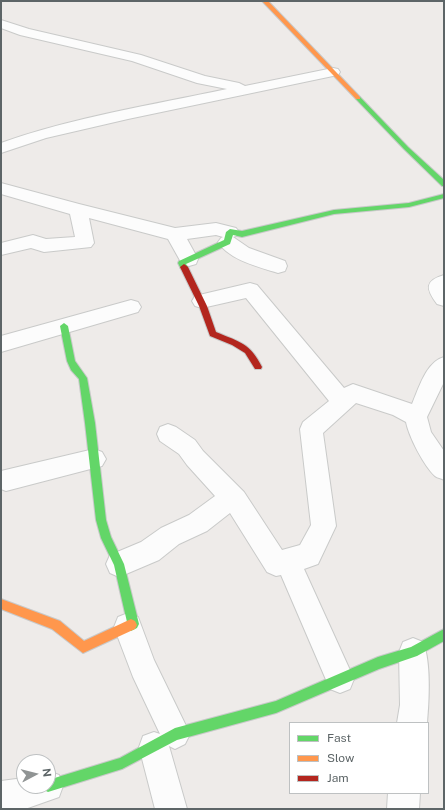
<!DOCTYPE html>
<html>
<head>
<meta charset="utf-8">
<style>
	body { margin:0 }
	#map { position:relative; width:445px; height:810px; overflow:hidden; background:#eeebe9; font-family:"Public Sans",sans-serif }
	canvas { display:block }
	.frame { position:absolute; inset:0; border:2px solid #5d6567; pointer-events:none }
	.legend { position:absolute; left:289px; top:722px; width:140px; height:72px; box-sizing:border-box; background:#fff; border:1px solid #bec1c2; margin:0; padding:5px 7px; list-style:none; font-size:12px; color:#5d6567 }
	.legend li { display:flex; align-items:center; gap:8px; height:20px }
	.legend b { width:20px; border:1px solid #bec1c2 }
	.north { position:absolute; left:16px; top:754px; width:40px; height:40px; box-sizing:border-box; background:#fff; border:1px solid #bec1c2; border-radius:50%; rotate:83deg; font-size:11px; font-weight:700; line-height:16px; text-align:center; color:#5d6567 }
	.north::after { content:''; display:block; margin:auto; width:14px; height:18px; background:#909494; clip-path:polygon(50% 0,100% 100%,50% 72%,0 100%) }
</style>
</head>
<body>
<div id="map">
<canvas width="445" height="810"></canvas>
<div class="frame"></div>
<ul class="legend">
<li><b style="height:5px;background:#63d668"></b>Fast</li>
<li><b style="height:5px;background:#ff974d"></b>Slow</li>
<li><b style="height:5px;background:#b3261e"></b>Jam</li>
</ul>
<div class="north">N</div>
</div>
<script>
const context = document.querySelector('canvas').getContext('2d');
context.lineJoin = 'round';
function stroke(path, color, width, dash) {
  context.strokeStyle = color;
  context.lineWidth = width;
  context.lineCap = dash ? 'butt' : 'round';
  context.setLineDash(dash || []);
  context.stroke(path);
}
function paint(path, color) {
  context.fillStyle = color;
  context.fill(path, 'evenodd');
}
const street = new Path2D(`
	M1,20L29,29L141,55L205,76L239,83L245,86L333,68L338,69L340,72L338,75L333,76L128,119L46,138L1,153V143C74,117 152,105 227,89L197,83L132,61L20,35L1,28Z
	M1,183L79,204L175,228L216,223L236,228L239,232L236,236L233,237L249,248L285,261L287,266L285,271L278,273C259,267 229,260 218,242L221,238L223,237L216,235L187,239L198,259L196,264L189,266L182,264L168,239L89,218L94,243L91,247L44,252L31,248L1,255V243L33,235L46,239L75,237L70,214L1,194Z
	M444,275V306L437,304C426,289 424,281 444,275Z
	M250,283L257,285L344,388L353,384L412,404C419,388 426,362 444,357V382L427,417L431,432L444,451V480C441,478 437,478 435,476C424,466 409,437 406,422L393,415L356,403L323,433L336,526L318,564L304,569L354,679L350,689L340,693L330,689L281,575L276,576L267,572L230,513L207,531L179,544L159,560L119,577L110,573L106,564L110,555L141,542L161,528L189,515L215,496L187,465L179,454L160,441L157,434L160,427L168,424L176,427L195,440L203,451L244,492L282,550L300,545L311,525L300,429L303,422L329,401L246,298L202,308L195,306L192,301L195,296Z
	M131,300L138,302L141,307L138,312L1,352V336Z
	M94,449L102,452L106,459L102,466L6,491L1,489V471Z
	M128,613L138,617L154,660L190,734L185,744L175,749L169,746L187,809H155L139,747L143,736L154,732L160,734L133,677L114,627L118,617Z
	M413,638L423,642C431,662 429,701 427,723H397L400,705L399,652L403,642Z
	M48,771L59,775L63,786L59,797L25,809H1V781L24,778V786H48Z
	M388,793H420L419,809H387Z`);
const fast = new Path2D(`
	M356,97H360L408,147L444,180V186H442L404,149L356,99Z
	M444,194V198L409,207L334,214L242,237L233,235L230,244L186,264L188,267L187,269H181L178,263L179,261L224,240L226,232L230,229L242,231L334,210L409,203Z
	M64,323L68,326L75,361L87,378L95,423L106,520L111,537L124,564L139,624L137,628L131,631L127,629L125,625L127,622L114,565L101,538L96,520L85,423L79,379L71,370L67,361L60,326Z
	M444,629V641L417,656L379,669L276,713L177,740L122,769L48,792L44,790L42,786H48V780L120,758L175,728L276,701L378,657L411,647Z`);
const slow = new Path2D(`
	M262,1H268L360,97V99H356Z
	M1,599L60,621L84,641L131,619L135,621L137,625L135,629L83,653L52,629L1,609Z`);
const jam = new Path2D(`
	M184,264L188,267L207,306L216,332C240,342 250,343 262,367L261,369H255L245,353L232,345L210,336L199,306L180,267Z`);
stroke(street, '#c9cac9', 2);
stroke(fast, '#c8c9c9', 2);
stroke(slow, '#c8c9c9', 2);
stroke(jam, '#c8c9c9', 2);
paint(street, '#fcfcfc');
paint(fast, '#63d668');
paint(slow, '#ff974d');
paint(jam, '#b3261e');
</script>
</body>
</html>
